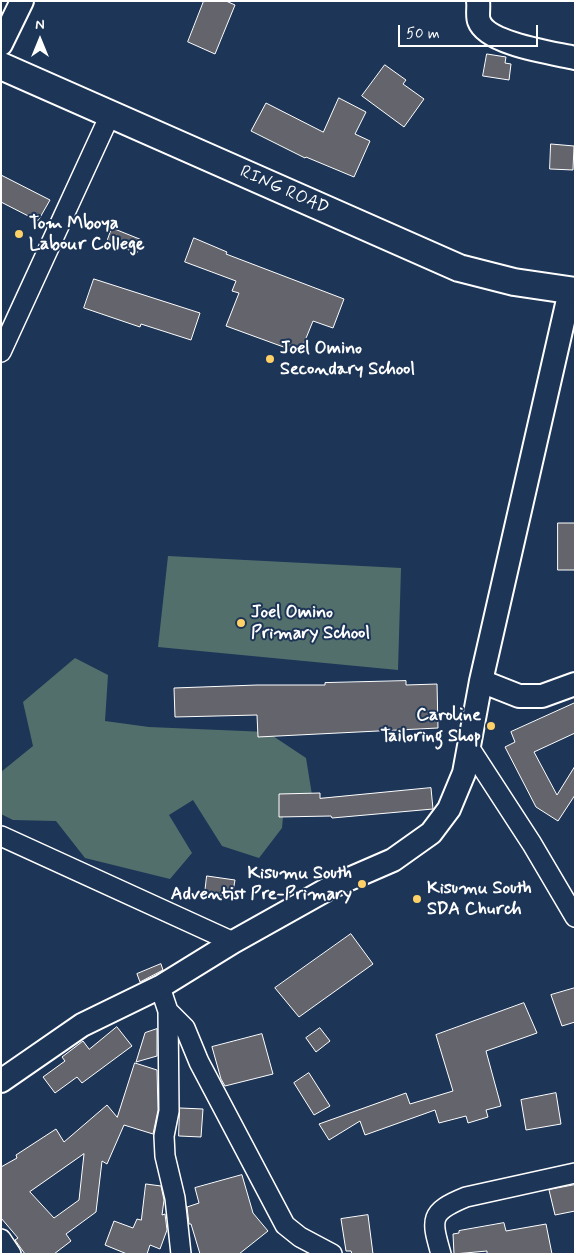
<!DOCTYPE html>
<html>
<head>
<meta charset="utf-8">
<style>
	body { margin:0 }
	#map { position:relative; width:576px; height:1255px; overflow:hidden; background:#1d3557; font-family:Mynerve,sans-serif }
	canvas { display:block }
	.frame { position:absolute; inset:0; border:2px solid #fff; pointer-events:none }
	.north { position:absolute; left:15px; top:15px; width:50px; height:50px; -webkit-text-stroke:4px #1d3557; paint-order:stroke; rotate:0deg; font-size:14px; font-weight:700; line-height:20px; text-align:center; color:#fff }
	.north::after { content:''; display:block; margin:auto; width:18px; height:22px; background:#fff; clip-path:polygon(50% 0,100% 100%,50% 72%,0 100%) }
	.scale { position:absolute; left:398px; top:25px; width:140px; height:22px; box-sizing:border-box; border:2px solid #fff; border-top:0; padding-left:6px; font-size:15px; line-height:18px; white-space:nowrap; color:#fff; -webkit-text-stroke:4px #1d3557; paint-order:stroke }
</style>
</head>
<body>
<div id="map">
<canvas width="576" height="1255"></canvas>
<div class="frame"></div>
<div class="north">N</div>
<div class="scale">50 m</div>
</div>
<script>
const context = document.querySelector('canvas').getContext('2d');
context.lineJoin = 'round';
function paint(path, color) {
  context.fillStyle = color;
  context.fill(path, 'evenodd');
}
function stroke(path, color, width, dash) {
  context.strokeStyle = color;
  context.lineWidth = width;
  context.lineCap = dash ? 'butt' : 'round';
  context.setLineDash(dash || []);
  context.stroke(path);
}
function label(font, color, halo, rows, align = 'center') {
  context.font = font + ' Mynerve,sans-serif';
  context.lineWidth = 4;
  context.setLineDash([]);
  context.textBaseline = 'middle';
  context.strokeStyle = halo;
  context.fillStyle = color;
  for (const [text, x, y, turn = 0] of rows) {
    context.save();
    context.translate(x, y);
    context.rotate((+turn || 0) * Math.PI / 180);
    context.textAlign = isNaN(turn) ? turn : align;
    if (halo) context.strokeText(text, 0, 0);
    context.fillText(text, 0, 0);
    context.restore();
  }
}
const green = new Path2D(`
	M168,556L401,568L398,670L158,647Z
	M75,658L108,675L105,721L149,727L267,732L306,758L312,795L284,806L282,828L259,858L222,846L193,800L169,815L192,853L170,879L85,858L56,821L13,820L1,814V772L33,746L23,702Z`);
const building = new Path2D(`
	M204,1H226L235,5L215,54L188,42Z
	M487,54L506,57L505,63L511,64L509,80L483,76Z
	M385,65L406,80L403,84L424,99L404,127L362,96Z
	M339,98L366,112L355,134L370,141L354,177L306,157L305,158L251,131L266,103L323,132Z
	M551,144L574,146L573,170L550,169Z
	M1,175L50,200L38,221L1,202Z
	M112,228L142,240L137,253L107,242Z
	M194,238L227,252L226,254L344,299L333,328L313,321L300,353L226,326L239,293L232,291L236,281L185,262Z
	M94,279L200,313L191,340L141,324L140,327L84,308Z
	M558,523H575V570H558Z
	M406,681V685L437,684L438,728L258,737L257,715L175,717L174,688L257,685H325V683Z
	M575,703V733L534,752L557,795L575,766V795L558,821L536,807L505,747L515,742L511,732Z
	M431,788L433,809L332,818L331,816L279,817V794L320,793V798Z
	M207,876L235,880L232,897L205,893Z
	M351,934L373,964L299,1017L275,988Z
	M161,964L163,970L140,982L137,974Z
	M575,988V1022L562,1026L551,995Z
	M524,1003L537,1033L486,1051L501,1106L486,1110L488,1117L468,1123L466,1116L439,1123L435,1110L365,1135L360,1121L329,1140L319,1124L406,1093L410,1104L453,1091L436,1035Z
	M117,1027L132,1046L82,1083L77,1077L55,1093L43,1077L65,1061L62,1057L83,1041L89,1049Z
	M320,1028L330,1041L316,1052L306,1038Z
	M157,1029V1056L136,1062L145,1033Z
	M262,1034L273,1074L225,1086L221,1079L212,1047Z
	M135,1063L157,1070L158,1110L153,1134L124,1125L107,1164L102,1161L96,1212L66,1234L71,1241L54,1254H25L15,1240L18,1238L1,1218V1167L17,1158L16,1155L56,1129L64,1142L107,1105L117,1117ZM84,1154L79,1200L54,1218L30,1192Z
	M309,1073L330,1106L314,1115L294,1083Z
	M556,1093L561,1124L526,1130L521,1100Z
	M180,1108L203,1109L201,1137L179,1136Z
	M242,1175L253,1213L268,1231L239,1254H200L191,1224H189L187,1207L199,1203L195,1188Z
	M146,1184L161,1186L164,1200L162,1215L165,1214L167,1230L160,1249L150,1245L147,1254H127L105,1245L114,1221L133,1228L137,1219L141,1220Z
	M575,1185V1211L555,1215L549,1190Z
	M368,1215L373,1254H352L351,1251H346L341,1219Z
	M504,1223L506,1231L546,1224L552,1254H487V1251L454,1254L453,1234L459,1233V1231Z`);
const minor = new Path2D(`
	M1,352L110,115
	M469,747L532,844L575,917
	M1,836L233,942
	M160,987L168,1011L169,1111L164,1136L165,1156L175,1198L181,1254
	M168,1011L185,1028L199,1062L285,1225L300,1237L332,1254
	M1,1239L11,1254
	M441,1254C431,1219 429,1212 466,1197L575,1173`);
const tertiary = new Path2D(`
	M478,1C479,7 477,16 479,21C487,44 553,53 575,58
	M1,44L22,1
	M481,681L519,696H542L575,684
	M1,1081L82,1025L160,987L233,942L333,886L393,860L431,833L449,809L464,773L481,681L570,291`);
const secondary = new Path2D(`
	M1,66L459,268L514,282L575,291`);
const markers = [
	[19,234,5,"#ffd166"],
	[270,359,5,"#ffd166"],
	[241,623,5,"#ffd166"],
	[491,726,5,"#ffd166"],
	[362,884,5,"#ffd166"],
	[417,899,5,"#ffd166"]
];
const streetNames = [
	["RING ROAD",284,191,24]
];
const poiNames = [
	["Tom Mboya",29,224],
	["Labour College",29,245],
	["Joel Omino",280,349],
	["Secondary School",280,370],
	["Joel Omino",251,613],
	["Primary School",251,634],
	["Caroline",481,716,"right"],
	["Tailoring Shop",481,737,"right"],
	["Kisumu South",352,874,"right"],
	["Adventist Pre-Primary",352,895,"right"],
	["Kisumu South",427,889],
	["SDA Church",427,910]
];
paint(green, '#536f6c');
paint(building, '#63646c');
stroke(building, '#fff', 1);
stroke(minor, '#fff', 22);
stroke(tertiary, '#fff', 26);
stroke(secondary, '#fff', 30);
stroke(minor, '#1d3557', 19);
stroke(tertiary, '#1d3557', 22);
stroke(secondary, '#1d3557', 26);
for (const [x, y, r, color] of markers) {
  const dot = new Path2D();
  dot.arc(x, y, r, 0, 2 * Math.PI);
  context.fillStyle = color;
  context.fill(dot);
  stroke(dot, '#1d3557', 2);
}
label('18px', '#fff', '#1d3557', streetNames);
label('bold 18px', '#fff', '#1d3557', poiNames, 'left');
</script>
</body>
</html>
